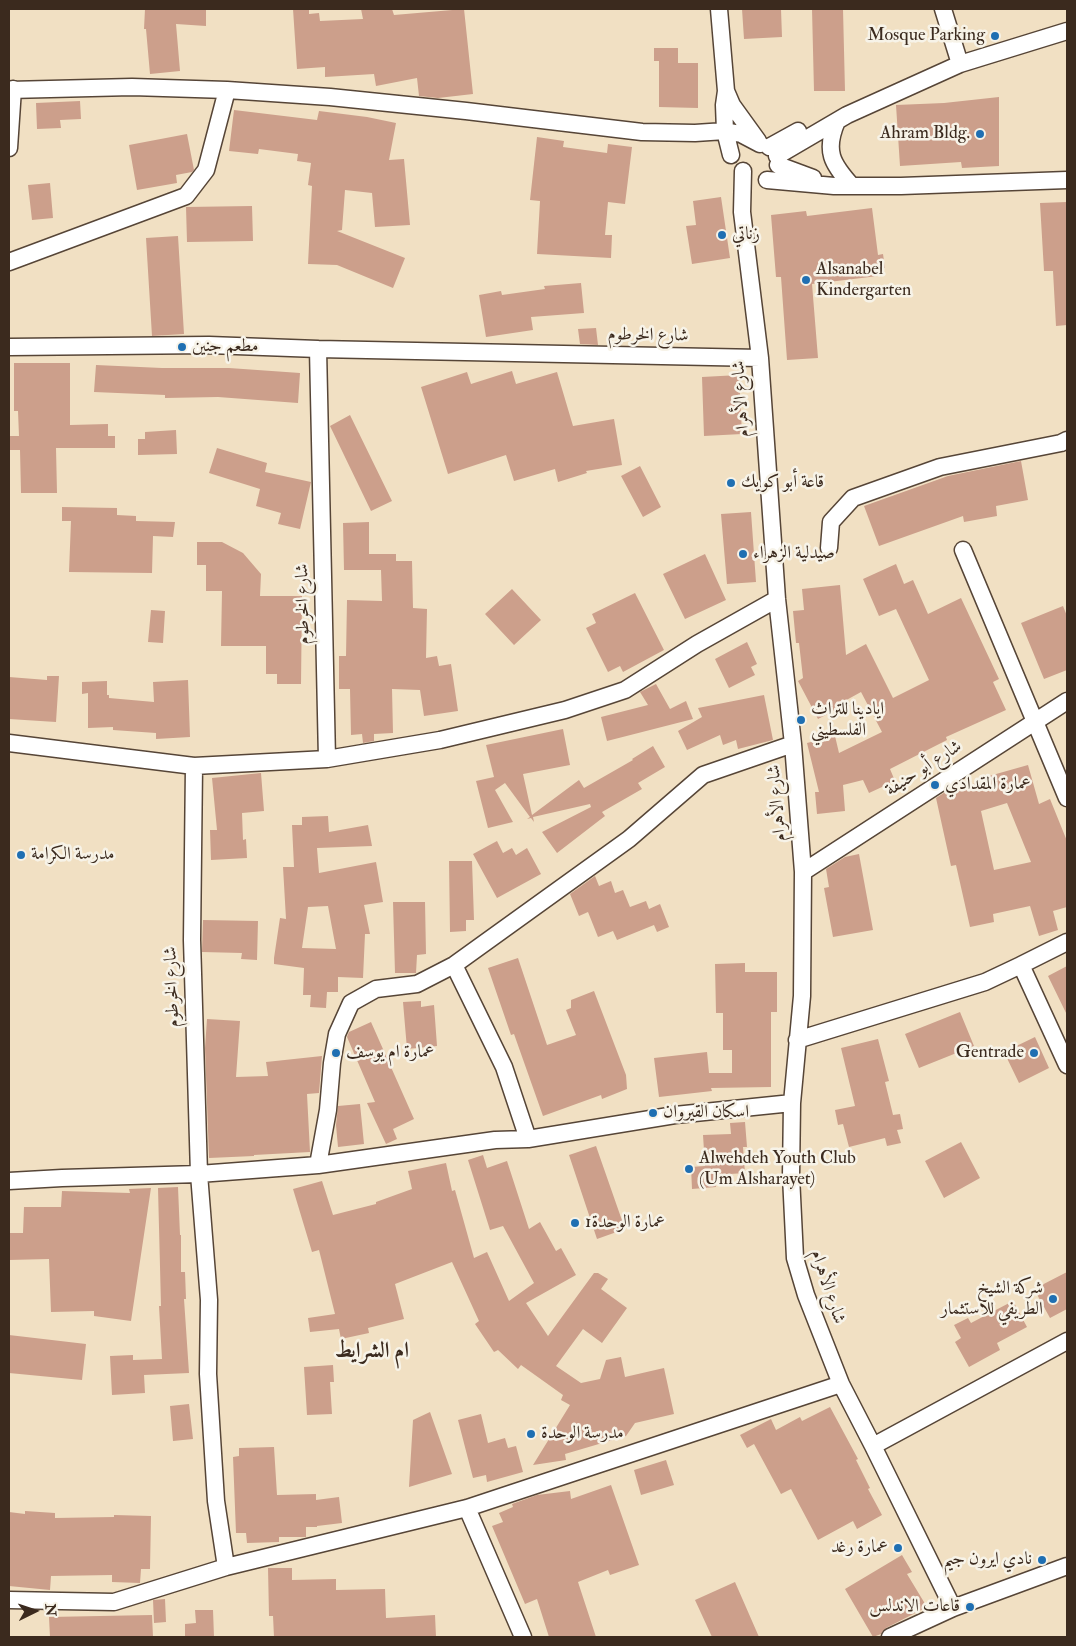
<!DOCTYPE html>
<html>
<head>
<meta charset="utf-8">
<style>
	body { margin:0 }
	#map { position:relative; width:1076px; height:1646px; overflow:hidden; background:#f1e0c3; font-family:"IM FELL Double Pica",serif }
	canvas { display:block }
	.frame { position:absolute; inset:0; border:10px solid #3b2a1e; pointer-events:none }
	.north { position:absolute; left:10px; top:1586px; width:50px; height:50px; -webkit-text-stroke:4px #f7f3e8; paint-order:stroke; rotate:86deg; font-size:14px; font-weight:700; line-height:20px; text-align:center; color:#3b2a1e }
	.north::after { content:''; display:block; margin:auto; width:18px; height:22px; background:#3b2a1e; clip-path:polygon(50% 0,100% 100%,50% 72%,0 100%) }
</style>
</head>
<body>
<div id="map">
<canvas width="1076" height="1646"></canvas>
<div class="frame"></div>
<div class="north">N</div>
</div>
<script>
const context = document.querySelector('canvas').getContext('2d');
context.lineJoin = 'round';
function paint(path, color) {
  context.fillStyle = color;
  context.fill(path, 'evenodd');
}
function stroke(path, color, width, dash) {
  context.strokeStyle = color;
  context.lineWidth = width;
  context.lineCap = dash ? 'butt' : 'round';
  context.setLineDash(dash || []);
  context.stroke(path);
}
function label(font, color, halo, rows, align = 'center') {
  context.font = font + ' "IM FELL Double Pica",Amiri,serif';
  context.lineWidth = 5;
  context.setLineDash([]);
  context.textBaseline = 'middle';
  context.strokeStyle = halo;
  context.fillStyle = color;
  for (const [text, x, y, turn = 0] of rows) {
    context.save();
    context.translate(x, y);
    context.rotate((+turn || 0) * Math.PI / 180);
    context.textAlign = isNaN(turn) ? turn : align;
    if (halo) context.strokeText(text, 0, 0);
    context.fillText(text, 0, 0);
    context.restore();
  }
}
const building = new Path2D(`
	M145,9H206V26L176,24L180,71L150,74L146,29H144Z
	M293,9H309V14L319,13L320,21L363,19L361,9H392L394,15L464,9L473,94L438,98L419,96L417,78L376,86L374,74L325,77V67L297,69Z
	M742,9H781L782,37L744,39Z
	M812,9H843L845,91H814Z
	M654,48H678V63H698V108L659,107V61H654Z
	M999,97V166L962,168L961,162L900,166L896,105L944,103Z
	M80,101L81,119L60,120L61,128L37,129L36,103Z
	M234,110L317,120L319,111L367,117L396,123L389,160L404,159L410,225L375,227L372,193L345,190L342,230L337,231L405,258L393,288L337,265L308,264L312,186L308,185L311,163L297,161L298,154L259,149L258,154L229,151Z
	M187,134L194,170L192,172L176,175L177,183L137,190L129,145Z
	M537,137L564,141L563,147L607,153L608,144L632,147L625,204L608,202L605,235H612L611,258L537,254L540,201L530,200Z
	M50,183L53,218L32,220L28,185Z
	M721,197L730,258L692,264L686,226L696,225L693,201Z
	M1067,202V325L1056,326L1053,271H1044L1040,203Z
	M252,206L253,241L187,242L186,207Z
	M872,208L878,255L883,254L885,268L877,269L878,276L812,284L818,358L787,360L781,277H776L771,215L806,211L807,216Z
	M178,236L184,334L152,336L146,238Z
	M581,283L584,313L531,317L533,330L486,337L479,295L501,291L502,295L545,289L544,286Z
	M596,328L598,345L580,344L578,329Z
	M14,363H70V425L108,424V436H115V448H56L57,493H21L20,450H9V436H19L18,411H14Z
	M96,365L162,368H229L300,373L298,403L218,397L165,398V395L94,392Z
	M512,371L516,384L557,372L573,426L614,419L622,465L586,471L587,473L558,482L555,469L514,481L506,455L448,474L421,387L467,372L471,384Z
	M739,375L742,434L704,436L702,377Z
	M350,415L392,501L371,511L330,426Z
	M176,430L177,454L138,455V439H145V432Z
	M217,448L267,463L265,472L311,482L300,529L278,524L281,513L256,506L260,489L209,473Z
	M1021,461L1028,500L996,506L997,516L964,522L963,516L879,546L864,506L948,476Z
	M640,466L661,507L643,517L621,476Z
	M62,507L117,508V515L136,516V521L175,522L173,537L153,536L152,573L69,572L71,521H62Z
	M751,512L756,582L727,584L721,514Z
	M369,522V554H396V561H412L413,608L427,609L426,658L437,656L439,666L451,664L458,711L424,716L420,690L392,689L393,733L374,734V741L363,743L362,734L351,735L350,689H339V656H346L347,600L382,601L381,570H344L343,523Z
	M197,542H222L243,553L261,574L260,596H302L301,684H277V674H266V646H221L222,591H206V565H197Z
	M705,554L726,600L685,619L663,574Z
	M896,564L904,584L913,580L928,614L961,598L999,679L993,682L1006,710L946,737L947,740L890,769L895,781L869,793L863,780L843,785L845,811L817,814L815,792H819L807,743L835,736L839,753L882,732L861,692L841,703L843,706L818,719L798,681L803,678L799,643H796L793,611L804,610L802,589L840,585L846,655L866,644L893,698L929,680L896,609L879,616L863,579Z
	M512,589L541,620L514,645L485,614Z
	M635,593L664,650L623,672L620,666L608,672L586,628L596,623L592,614Z
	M1063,606L1067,616V670L1044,679L1021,623Z
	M151,610L165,611L163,643L148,642Z
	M747,642L757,664L751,667L755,675L729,688L715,659Z
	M47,676H59L56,722L9,719V677L47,680Z
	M188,680L190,737L156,739V733L113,730V727L88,728V693L82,694V682L107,681V695H109V698L154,702L153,682Z
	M656,684L670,709L686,701L693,719L607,741L601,717L648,705L640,692Z
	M764,695L773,740L738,749L736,740L723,745L720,735L687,750L678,731L702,717L698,708Z
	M563,729L570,765L523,774L532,815L579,780L584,788L633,760L632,759L653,746L665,767L638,783L642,789L602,812L605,816L557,853L542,832L591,807L590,804L533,817L534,822L531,818L527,819L530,817L505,783L495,790L513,822L488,828L476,781L494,777L486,745Z
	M1028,765L1039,804L1050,799L1067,841V907L1053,911L1058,930L1039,936L1030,906L993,914L994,922L970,927L956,865L951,866L936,798L950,789L990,780L989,776ZM1007,803L1031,862L994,870L981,811Z
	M261,773L264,811L242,813L243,840L246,839L247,858L211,860L210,830H217L212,778Z
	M328,816L329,832L368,825L372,846L317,848L319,873L376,862L383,902L364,905L370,934H365L363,978L338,977V992H327L326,1008L310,1007L311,995H303L304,968L274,964V958L280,918L286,919L283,867H294L292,825H302V817ZM328,906L336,949L302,948L308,907Z
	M497,841L503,853L512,848L516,855L527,848L541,874L497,898L473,854Z
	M859,854L873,930L833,937L824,888L829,887L826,869L845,857Z
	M449,861H472L474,920H466V931L450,932Z
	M595,876L599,886L611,881L615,893L623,890L630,907L646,901L649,909L660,904L669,927L657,932L654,925L617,940L613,931L598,937L588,912L579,916L570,894Z
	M393,902H425L426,954L417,955L416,973H395Z
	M203,920L258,921L257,960L241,959L242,953L202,952Z
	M518,958L547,1045L576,1035L566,1010L571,1008V1000L594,991L626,1075L627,1089L602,1099L601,1095L543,1116L514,1034L511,1035L488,968Z
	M745,963V972H777V1012H771V1087L711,1088L712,1091L659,1097L654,1058L707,1052L709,1073H732V1050H723V1013H716L715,964Z
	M1067,966V1015L1048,976Z
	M421,1001V1007L434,1005L437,1046L407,1049L403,1002Z
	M960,1012L974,1046L919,1068L905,1034Z
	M207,1019L240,1021L236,1077L268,1076L266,1062L322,1056L319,1093L307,1094L310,1152L254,1155V1156L209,1158L205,1048Z
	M371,1022L414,1119L393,1129L397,1139L386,1144L367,1103L375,1102L347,1037L349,1032Z
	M1035,1037L1049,1068L1019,1083L1004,1052Z
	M878,1039L889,1081L885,1082L893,1115L900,1114L903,1129L897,1130L901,1143L887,1146L885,1138L849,1147L843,1124L838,1125L835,1110L855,1106L841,1048Z
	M360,1104L364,1144L338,1147L336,1125L338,1106Z
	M745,1122L747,1147H743L745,1173L715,1175L716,1187L692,1189L691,1167L705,1166L703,1135L731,1134L730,1123Z
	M961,1142L980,1178L944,1198L925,1161Z
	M596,1146L625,1229L597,1239L569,1155Z
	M483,1155L487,1168L507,1161L529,1229L540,1222L556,1251L561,1248L576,1275L526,1303L548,1336L594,1273H598L608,1279L601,1289L627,1308L602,1343L583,1329L556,1366L581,1383L600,1379L606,1360L621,1357L625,1377L664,1368L674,1414L635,1423L626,1436L565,1454L566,1460L533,1465L570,1405L561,1400L563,1395L521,1365L518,1369L498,1350L494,1352L475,1324L479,1321L452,1262L395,1284L404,1319L368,1328L369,1333L341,1339L339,1329L310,1332L308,1318L335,1314L319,1250L312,1252L293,1189L322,1181L333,1215L376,1204V1202L412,1189L408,1171L446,1163L452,1191L455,1190L474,1258L487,1252L509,1301L534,1283L503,1226L490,1230L468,1160Z
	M178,1187L180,1235H181V1272H185L186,1299H184L189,1373L144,1375L145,1393L112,1395L110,1356L133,1355V1360L162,1359L159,1306H161L158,1188Z
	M151,1188L131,1321L94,1316V1311L51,1312L49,1259L9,1260V1233H23L24,1207H61L62,1191L130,1193L129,1189Z
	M1067,1272V1309L1050,1318L1034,1289Z
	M1013,1301L1027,1327L997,1343L1000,1350L969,1367L955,1342L961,1338L954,1325L968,1318L971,1323Z
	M9,1335L86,1344L82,1380L9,1373Z
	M333,1365L334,1382H330L332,1414L307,1415L304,1367Z
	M189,1404L193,1439L173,1441L170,1406Z
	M830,1407L858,1459L856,1460L870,1488L868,1489L882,1515L857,1529L853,1521L818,1540L791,1489L781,1494L754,1444L747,1448L740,1435L771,1419L776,1430L800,1417L802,1421Z
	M430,1412L452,1474L409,1487L413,1420Z
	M481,1414L488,1443L505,1438L508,1448L516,1446L523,1472L487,1482L486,1475L473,1478L458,1420Z
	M274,1447L277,1495L316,1494V1500L339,1497L342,1523L317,1526V1527H306V1537H279V1542L247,1543L246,1533H236L233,1457L239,1456V1448Z
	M666,1460L674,1485L641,1495L634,1470Z
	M611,1485L639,1565L610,1575L608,1570L578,1582L596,1637H549L537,1599L525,1604L492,1526L503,1522L499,1513L513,1507L512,1504L537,1495L570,1491L571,1499Z
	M25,1511L55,1513V1518L114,1517V1515L151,1516L150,1569H141L140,1583L112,1582V1575L51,1576L50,1590L9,1586V1512L25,1514Z
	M902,1555L912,1572L907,1574L927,1607L886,1628L881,1634L873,1637L845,1589Z
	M268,1568H292V1580L336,1579V1590L385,1589L386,1618L435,1615L436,1637H274L273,1616H269Z
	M735,1582L759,1637H712L695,1600Z
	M165,1599L166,1622L154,1623L153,1600Z
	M195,1610H213L214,1637H185V1624L196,1623Z
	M152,1615L153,1637H50L49,1617Z`);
const minor = new Path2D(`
	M719,9L726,91L724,105L725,131L731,155
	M943,9L960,64
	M9,90L132,87L227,90L330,97L466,111L642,132L695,133L725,131L741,134L760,144
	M726,91L732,105L758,141
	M837,121C824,151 832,164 852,186
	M769,147L798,131
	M9,148L13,89
	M777,156L847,115L960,64L1067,31
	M778,165L813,178
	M743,171L742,212L760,358L777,599L793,744L803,872L802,996L792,1103L791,1176L795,1258L806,1295L841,1384L873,1446L953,1608
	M767,180L834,186H901L1067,180
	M9,262L186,196L206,170L227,90
	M9,347L209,345L318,349
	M829,548L831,522L853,498L940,467L1061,443L1067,440
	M963,550L1067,798
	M9,743L194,766L327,759L440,740L565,710L625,690L697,644L777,599
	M327,759L318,349L760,358
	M194,766L192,940L199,1174L209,1300L208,1374L216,1501L226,1567
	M803,872L1067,701
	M1067,942L1021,965L1067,1065
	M454,965L504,1067L528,1139
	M797,1040L985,982L1021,965
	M318,1165L328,1110L332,1063L337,1034L351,1003L376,989L417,984L454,965L629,839L703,775L793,744
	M9,1181L62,1178L199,1174L318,1165L495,1140L528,1139L675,1115L792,1103
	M873,1446L1067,1341
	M467,1508L523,1637
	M9,1600L114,1602L226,1567L467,1508L841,1384
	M890,1637L953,1608L1067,1566`);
const markers = [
	[995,36,5,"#1f6fb2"],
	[980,134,5,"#1f6fb2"],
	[722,235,5,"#1f6fb2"],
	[806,280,5,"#1f6fb2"],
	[182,347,5,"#1f6fb2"],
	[731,483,5,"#1f6fb2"],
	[743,554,5,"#1f6fb2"],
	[801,720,5,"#1f6fb2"],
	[935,785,5,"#1f6fb2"],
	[21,855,5,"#1f6fb2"],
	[336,1053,5,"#1f6fb2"],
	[1034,1053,5,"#1f6fb2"],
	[653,1113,5,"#1f6fb2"],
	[689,1169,5,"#1f6fb2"],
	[575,1223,5,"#1f6fb2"],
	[1053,1299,5,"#1f6fb2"],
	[531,1434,5,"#1f6fb2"],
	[898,1548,5,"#1f6fb2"],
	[1042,1560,5,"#1f6fb2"],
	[970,1607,5,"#1f6fb2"]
];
const poiNames = [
	["Mosque Parking",985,36,"right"],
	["Ahram Bldg.",970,134,"right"],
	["زناتي",732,235],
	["Alsanabel",816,270],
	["Kindergarten",816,291],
	["مطعم جنين",192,347],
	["قاعة أبو كويك",741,483],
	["صيدلية الزهراء",753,554],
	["ايادينا للتراث",811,710],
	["الفلسطيني",811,731],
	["عمارة المقدادي",945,785],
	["مدرسة الكرامة",31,855],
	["عمارة ام يوسف",346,1053],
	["Gentrade",1024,1053,"right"],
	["اسكان القيروان",663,1113],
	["Alwehdeh Youth Club",699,1159],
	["(Um Alsharayet)",699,1180],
	["عمارة الوحدة1",585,1223],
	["شركة الشيخ",1043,1289,"right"],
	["الطريفي للاستثمار",1043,1310,"right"],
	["مدرسة الوحدة",541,1434],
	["عمارة رغد",888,1548,"right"],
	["نادي ايرون جيم",1032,1560,"right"],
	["قاعات الاندلس",960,1607,"right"]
];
const streetNames = [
	["شارع الخرطوم",648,336,1],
	["شارع الأهرام",742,399,-94],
	["شارع الخرطوم",304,604,-91],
	["شارع أبو حنيفة",924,769,-33],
	["شارع الأهرام",778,803,-95],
	["شارع الخرطوم",173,987,-92],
	["شارع الأهرام",827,1287,72]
];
const districtNames = [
	["ام الشرايط",372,1352]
];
paint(building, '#cc9f8b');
stroke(minor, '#564537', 19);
stroke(minor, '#fff', 16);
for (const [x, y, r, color] of markers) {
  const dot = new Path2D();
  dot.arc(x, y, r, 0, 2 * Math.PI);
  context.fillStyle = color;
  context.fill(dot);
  stroke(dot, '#f7f3e8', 2);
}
label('18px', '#3b2a1e', '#f7f3e8', poiNames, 'left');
label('18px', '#3b2a1e', '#f7f3e8', streetNames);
label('bold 22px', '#3b2a1e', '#f7f3e8', districtNames);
</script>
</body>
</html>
